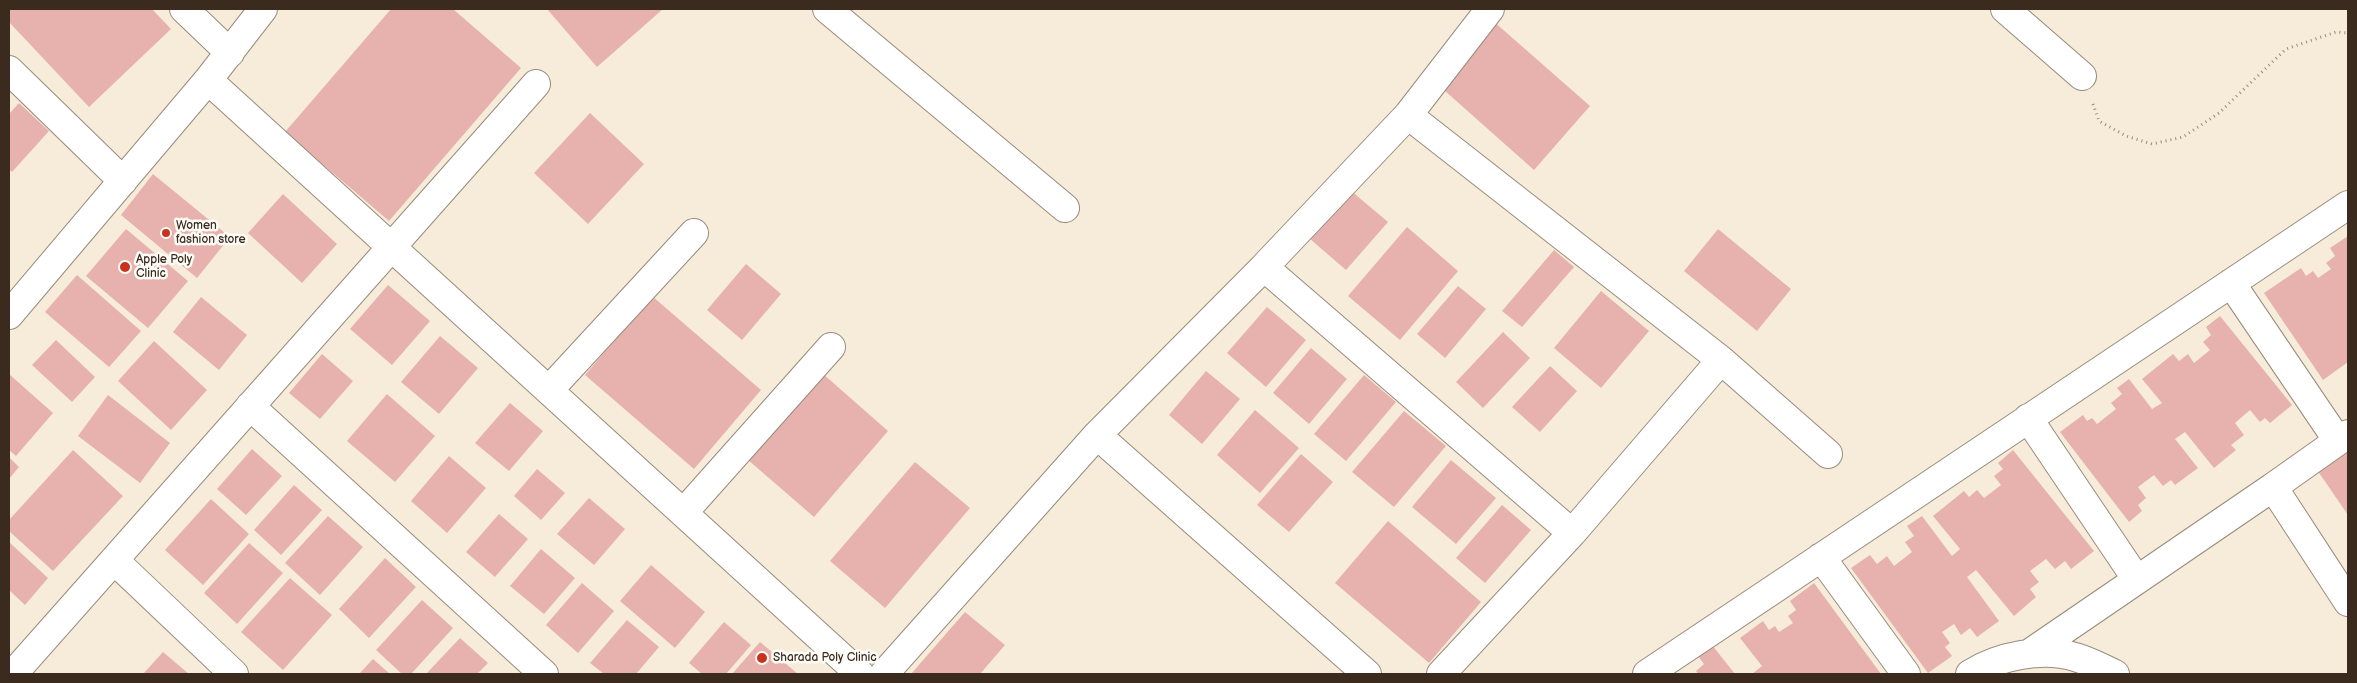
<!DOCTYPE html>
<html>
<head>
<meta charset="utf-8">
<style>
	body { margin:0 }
	#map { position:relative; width:2357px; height:683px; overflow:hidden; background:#f6ecd9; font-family:"Balsamiq Sans",sans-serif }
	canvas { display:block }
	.frame { position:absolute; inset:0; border:10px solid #3b2a1e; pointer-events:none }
</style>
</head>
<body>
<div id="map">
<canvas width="2357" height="683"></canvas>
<div class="frame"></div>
</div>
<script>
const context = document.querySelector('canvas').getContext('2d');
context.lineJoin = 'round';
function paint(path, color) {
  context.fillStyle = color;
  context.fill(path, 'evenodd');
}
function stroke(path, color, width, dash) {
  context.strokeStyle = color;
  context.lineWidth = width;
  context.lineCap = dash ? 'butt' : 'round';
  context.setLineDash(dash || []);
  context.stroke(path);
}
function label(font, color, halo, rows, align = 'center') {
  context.font = font + ' "Balsamiq Sans",sans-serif';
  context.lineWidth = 5;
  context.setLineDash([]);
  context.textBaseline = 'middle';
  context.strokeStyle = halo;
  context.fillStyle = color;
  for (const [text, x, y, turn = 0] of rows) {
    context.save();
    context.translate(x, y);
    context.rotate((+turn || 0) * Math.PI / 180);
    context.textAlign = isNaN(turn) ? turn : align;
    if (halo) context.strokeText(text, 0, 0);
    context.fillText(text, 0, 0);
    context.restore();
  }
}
const building = new Path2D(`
	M9,9H152L171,29L89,107L9,22Z
	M391,9H453L521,68L389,221L285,132Z
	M547,9H663L597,67Z
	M1492,20L1590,106L1534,170L1436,83Z
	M19,103L49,131L12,172L9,169V114Z
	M590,113L644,164L588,224L534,173Z
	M153,174L230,237L197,278L121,215Z
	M1343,184L1388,222L1346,270L1302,232Z
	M283,194L337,244L302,283L248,233Z
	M1407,227L1458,271L1400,340L1348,296Z
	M126,229L188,281L148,328L86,276Z
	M1718,229L1791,289L1757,331L1684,271Z
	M2348,236V362L2323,380L2264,293L2301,268L2306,276L2313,271L2318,278L2331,269L2326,263L2335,256L2330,248Z
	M1554,250L1574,267L1522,327L1502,311Z
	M746,264L781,294L742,340L707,310Z
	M77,275L141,331L109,367L45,312Z
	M388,285L430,321L392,365L350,329Z
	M1458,286L1486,309L1445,358L1417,334Z
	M1601,291L1649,331L1601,388L1554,348Z
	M652,296L761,390L694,469L585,375Z
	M201,297L247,335L219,370L173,332Z
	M1267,307L1306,340L1266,387L1227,353Z
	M2220,316L2292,405L2270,423L2265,418L2260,422L2250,410L2235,423L2244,435L2231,445L2236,450L2214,468L2185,432L2175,439L2198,468L2175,485L2171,480L2163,486L2154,475L2138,487L2146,498L2138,505L2142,511L2129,522L2060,432L2083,415L2087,421L2092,418L2097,424L2116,409L2111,403L2122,394L2117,388L2129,379L2152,409L2162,403L2142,379L2173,354L2179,361L2188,354L2194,363L2210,350L2203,342L2211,335L2206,327Z
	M1503,332L1530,358L1483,408L1456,382Z
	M440,336L478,368L439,414L401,382Z
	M56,340L95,377L72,402L32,365Z
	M154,341L207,390L171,430L118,381Z
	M1311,348L1347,379L1309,424L1273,393Z
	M322,354L353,381L320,419L289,393Z
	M1550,366L1577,391L1540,432L1512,407Z
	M1206,371L1240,399L1202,444L1169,415Z
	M822,373L888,431L814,517L747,459Z
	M9,374L53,413L16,456L9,450Z
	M1364,375L1396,402L1346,461L1314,434Z
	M387,394L435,436L395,482L347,441Z
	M108,395L170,443L140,483L78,436Z
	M510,403L543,431L509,471L475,443Z
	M1255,410L1299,448L1260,493L1217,455Z
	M1404,411L1446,446L1394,507L1352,472Z
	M2348,439V515L2313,464Z
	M252,449L282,476L246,515L217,489Z
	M73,450L123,496L53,571L9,531V520Z
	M2013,450L2094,551L2071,569L2065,561L2055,569L2046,559L2030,571L2039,582L2030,589L2036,597L2014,616L1976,570L1967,577L1999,621L1977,637L1970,628L1961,635L1954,624L1942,632L1950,643L1945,647L1952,656L1928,673L1851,568L1870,555L1877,564L1887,556L1894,566L1912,552L1905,542L1914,536L1907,526L1922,516L1952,556L1960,549L1933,516L1964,491L1969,497L1977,490L1984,498L2001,485L1994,476L2003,469L1998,463Z
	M1301,454L1333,482L1289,532L1257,505Z
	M449,456L486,488L447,533L411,501Z
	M9,457L19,467L9,479Z
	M1451,460L1496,498L1456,544L1412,507Z
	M915,462L970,508L885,608L830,561Z
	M537,469L565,493L541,520L514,496Z
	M294,485L322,510L281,555L254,530Z
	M589,498L625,529L594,565L557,534Z
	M211,499L249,534L203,585L165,550Z
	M1502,505L1531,530L1485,583L1456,558Z
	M499,514L528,539L495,577L466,552Z
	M328,516L363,547L320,595L285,563Z
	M1388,521L1481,602L1429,663L1335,583Z
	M9,542L48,578L25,605L9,590Z
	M249,543L283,573L237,624L204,593Z
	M541,549L575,578L544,614L510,586Z
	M385,558L416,587L369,638L339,609Z
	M651,565L705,612L675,648L620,601Z
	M290,578L332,615L283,670L241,632Z
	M582,583L614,611L578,653L546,625Z
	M1814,583L1881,674H1752L1762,666L1740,638L1763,621L1769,630L1775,626L1779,632L1793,623L1788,616L1796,610L1790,601Z
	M422,600L453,628L411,674H402L376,650Z
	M965,612L1005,645L980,674H911Z
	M627,620L659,647L636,674H604L590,663Z
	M724,622L751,645L726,674H702L689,663Z
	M460,638L488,663L477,674H426Z
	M760,642L798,674H732Z
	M1712,645L1735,674H1698L1696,671L1704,664L1698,656Z
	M163,652L189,674H143Z
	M373,659L390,674H359Z`);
const path = new Path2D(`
	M2093,104L2099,121L2126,136L2152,144L2183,137L2219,113L2286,49L2336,32L2348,33`);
const minor = new Path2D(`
	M184,9L230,53
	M827,9L1065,208
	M2005,9L2082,76
	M9,70L123,181
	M208,80L860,674
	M1408,115L1721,360L1828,454
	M1264,267L1572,533
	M2231,283L2338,441
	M9,315L208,80L263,9
	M549,390L694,233
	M250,406L544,674
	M2028,418L2137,580
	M2348,434L2273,487L2348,602
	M1097,435L1367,674
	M684,512L831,347
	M1821,557L1906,674
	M114,560L234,674
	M2030,653L2273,487
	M13,674L536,84
	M884,674L1097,435L1264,267L1408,115L1490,9
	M1441,674L1572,533L1721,360
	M1647,674L2348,205
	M1970,674C1998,656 2043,647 2075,657C2089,661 2102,668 2115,674`);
const markers = [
	[166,233,5,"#c8321e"],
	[125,267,6,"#c8321e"],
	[762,658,6,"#c8321e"]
];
const poiNames = [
	["Women",176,226],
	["fashion store",176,240],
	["Apple Poly",136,260],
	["Clinic",136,274],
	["Sharada Poly Clinic",773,658]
];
paint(building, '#e7b2ad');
stroke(minor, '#988b7c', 30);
stroke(path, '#988b7c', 3, [1, 4]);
stroke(minor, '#fff', 28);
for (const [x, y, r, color] of markers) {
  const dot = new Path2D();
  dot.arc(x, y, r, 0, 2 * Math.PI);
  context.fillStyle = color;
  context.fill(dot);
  stroke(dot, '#fdfcf7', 2);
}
label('12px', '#3b2a1e', '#fdfcf7', poiNames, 'left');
</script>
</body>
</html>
